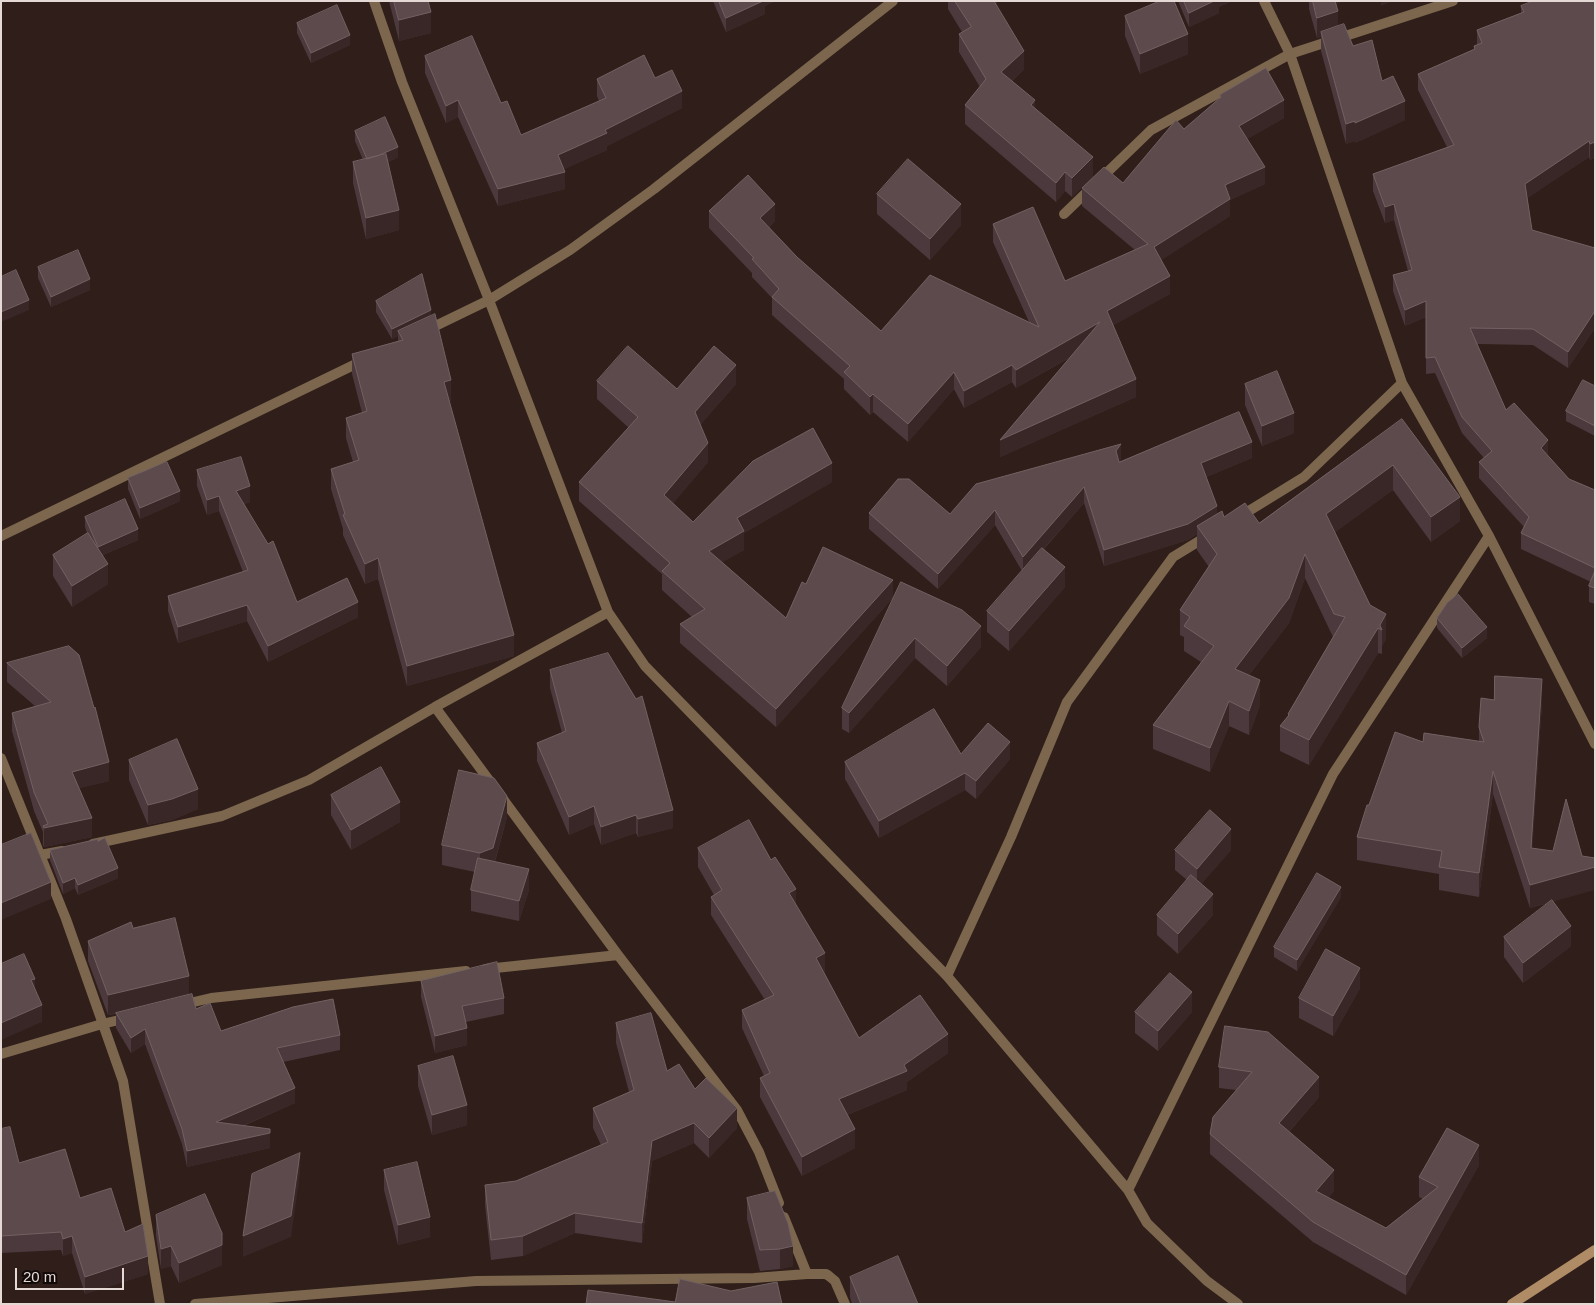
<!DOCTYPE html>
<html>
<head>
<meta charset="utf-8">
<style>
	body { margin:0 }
	#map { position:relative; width:1596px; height:1305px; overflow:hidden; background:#2f1e19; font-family:Arial,sans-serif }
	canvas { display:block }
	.frame { position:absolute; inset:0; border:2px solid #e5d9d6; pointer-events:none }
	.scale { position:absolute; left:15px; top:1268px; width:109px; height:22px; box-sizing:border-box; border:2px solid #e5d9d6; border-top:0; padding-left:6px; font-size:15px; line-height:18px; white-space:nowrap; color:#e5d9d6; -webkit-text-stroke:4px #110a08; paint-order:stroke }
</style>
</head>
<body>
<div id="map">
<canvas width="1596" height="1305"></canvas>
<div class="frame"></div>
<div class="scale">20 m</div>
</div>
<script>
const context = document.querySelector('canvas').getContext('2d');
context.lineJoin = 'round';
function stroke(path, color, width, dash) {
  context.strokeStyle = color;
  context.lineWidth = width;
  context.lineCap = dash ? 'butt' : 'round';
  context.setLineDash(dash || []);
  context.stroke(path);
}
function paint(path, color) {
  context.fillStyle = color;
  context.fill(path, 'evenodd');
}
const minor = new Path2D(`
	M374,1L402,82L489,300L608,612L645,666L947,976L1128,1190L1147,1223L1207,1281L1238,1304
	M1264,1L1290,54L1402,383L1489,536L1595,744
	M1064,214L1151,130L1290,54L1453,1
	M425,331L489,300L570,250L654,189L893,1
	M1239,517L1304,477L1402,383
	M1,536L362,361
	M435,707L618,955L737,1110L759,1152L779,1203
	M1,758L66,919L123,1081L160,1304
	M93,844L222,816L309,780L435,707L608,612
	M40,855L62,851
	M486,969L618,955
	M947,976L1011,837L1067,702L1173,557L1209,535
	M181,1005L211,998L466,971
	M1,1054L102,1024L128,1018
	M1128,1190L1333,774L1489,536
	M784,1217L807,1274
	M195,1304L476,1281L754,1278L807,1274H826L829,1276L835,1281L845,1304`);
const secondary = new Path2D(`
	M1512,1304L1595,1250`);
const wall = new Path2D(`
	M389,1H428L431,33L399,41Z
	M713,1H775L765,6V14L726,32Z
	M948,1H997V7L1024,69L1012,81L1093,176L1072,197L1065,191L1056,202L965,124V105L980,87L959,52V34L962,32L948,9Z
	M1178,1H1232L1219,7V13L1189,27Z
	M1309,1H1343L1336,4L1338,26L1353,46L1382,81L1405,120L1355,143V141L1346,144L1321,51V37L1317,38L1309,9Z
	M1595,1V158L1590,160L1589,157L1527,198L1532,230L1595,328L1568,368L1533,345L1477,344L1506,410L1569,479L1595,490V604L1589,602V586L1591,582L1521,549V533L1524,527L1479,478V462L1484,458L1462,433L1435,373L1426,374V317L1405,326L1393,291V275L1408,271L1394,220L1385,223L1373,191V174L1447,147L1418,90V74L1474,49V46L1477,45V30L1521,13V6Z
	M1125,16L1188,54L1140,74L1125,36Z
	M297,23L350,45L311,63L297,33Z
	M425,56L501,103L521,135L599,101L597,96V79L655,78L682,108L607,146V150L564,169L565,189L498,206L458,117L446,123L425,73Z
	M1220,95L1284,118L1247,139L1265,184L1230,200V216L1161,260L1170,294L1113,325L1136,397L1000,457L1071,357L1016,388L1012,382L964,408L954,389L908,442L873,412L870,415L844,389V379L772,315V298L752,277V273L709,228V211L775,221L769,227L797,257L881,331L1029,322L993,242V224L1065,281L1135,250L1082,206V188L1123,183L1220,98Z
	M355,131L398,157L388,162L399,230L366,239L353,183V162L363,160L355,141Z
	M877,194L961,225L930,260L877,214Z
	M38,267L90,290L51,307L38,278Z
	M376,301L431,315L451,401H449L514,656L407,686L378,579L365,584L343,535V529L331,489V469L353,462L346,438V418L362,413L352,374V354L398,341V336L392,339L376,312Z
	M597,381L677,389L736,384L700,425L708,462L673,503L693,522L832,482L744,533V550L722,562L786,618L806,584L893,598L776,727L680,643V624L692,617L662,590V574L579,501V482L629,428L597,399Z
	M1245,384L1294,433L1262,446L1245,405Z
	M1595,386V436L1566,421V411Z
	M1402,419L1460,521L1431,542L1393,490L1335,532L1386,639L1382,646V654L1378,653L1309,765L1280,751V726L1288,717V714L1333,637L1305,578L1289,623L1249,675L1260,705L1249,735L1229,726L1210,772L1153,749V725L1201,662L1184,651V637L1180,635V610L1209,567L1197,550V534L1188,540L1104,566L1084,503L1044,549L1065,587L1009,651L987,632V611L1022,571L995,525L938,589L869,529V513L950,514L1121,460L1120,461L1252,458L1206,477L1217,514L1224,517L1259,523Z
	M197,470L250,502L244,504L297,602L358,617L268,662L247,621L178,643L168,611V596L243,572L219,511L207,515L197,486Z
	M128,478L180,501L140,519L128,489Z
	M85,517L138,540L103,555L108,584L72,607L53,576V555L87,533L85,527Z
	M901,582L981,647L947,686L915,658L849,733L842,729V708Z
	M1437,618L1487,638L1462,658L1437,628Z
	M69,646L109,781L79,788L92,837L44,847L43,845V832L34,811L12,731V713L35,706L7,682V663Z
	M550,670L673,828L638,837L636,833L601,845L594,824L569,835L537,761V743L562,733L550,688Z
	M1542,703L1532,848L1571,946L1523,983L1504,957V937L1549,903L1530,908L1493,794L1479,897L1439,890V874L1357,860V837L1369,805L1479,741V727Z
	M961,754L1010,759L976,799L965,790L879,838L845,779V762Z
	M129,760L198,809L172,820L148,825L129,780Z
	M331,795L400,822L351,850L331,815Z
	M507,817L495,862L529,890L519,921L471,911V890L475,872L442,865V845Z
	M698,848L796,905L824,972L859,1038L948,1053L907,1082V1090L847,1115L855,1148L802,1176L760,1097V1078L764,1076L742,1028V1010L765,1000L711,915V897L714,895L698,867Z
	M50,850L118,878L78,895L75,888L63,894L50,860Z
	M1175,850H1231L1201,884L1213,915L1178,954L1157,935V915L1187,880L1175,870Z
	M1341,897L1297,971L1274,957V947Z
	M133,928L189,995L196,1009L221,1031L340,1035V1050L283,1062L295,1103L243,1126L270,1148L187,1167L182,1144L145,1044L131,1053L116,1028V1014L108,1015L88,961V941Z
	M421,981L504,998V1014L466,1022L467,1045L435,1053L421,997Z
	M1360,988L1333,1036L1299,1018V998Z
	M1135,1012H1192L1158,1051L1135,1033Z
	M616,1023L667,1071L695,1089L737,1128L709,1158L694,1143L652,1161L642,1243L575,1233L523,1256L491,1260L485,1205V1185L516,1181L601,1145L593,1128V1108L629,1092L616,1043Z
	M1225,1026L1319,1097L1289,1132L1334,1191L1328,1198L1386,1228L1423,1199L1419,1197V1177L1479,1165L1406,1295L1313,1242L1210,1154V1134L1236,1090L1219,1088V1067Z
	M418,1066L467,1125L432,1135L418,1086Z
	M1,1129L19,1163L80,1198L125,1232L148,1274L85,1294L72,1253L63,1256L61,1250L1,1253Z
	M384,1170L430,1237L398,1245L384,1190Z
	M747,1198L793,1266L780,1269L760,1271L747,1219Z
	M156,1215L222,1265L179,1283L171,1266L161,1269L156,1236Z
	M850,1277L918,1304H852L850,1297Z`);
const shadedWall = new Path2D(`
	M762,1H775L765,6V14L726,32V18Z
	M992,1H997V14Z
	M1214,1H1232L1219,7V13L1189,27V13Z
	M1333,1H1343L1333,6Z
	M1381,1H1393L1381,6Z
	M1338,11V31L1321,32V37L1317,38V18Z
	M431,12V33L399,41V20Z
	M1188,34V54L1140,74V54Z
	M350,35V45L311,63V53Z
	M1024,51V69L1001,91V72Z
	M682,91V108L607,146V150L558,172V155L605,130Z
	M458,100V117L446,123V106Z
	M1035,100V119L1031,105Z
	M1284,100V118L1239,144V126Z
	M1405,101V120L1355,143V123Z
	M1355,121V141L1346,144V124Z
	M1589,141V157L1525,200V184Z
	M1595,142V158L1590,160V144Z
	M398,147V157L368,171V161Z
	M1093,157V176L1072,197V178Z
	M1265,167V184L1230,200V216L1154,265V247L1225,185Z
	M565,172V189L498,206V189Z
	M1065,172V191L1056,202V183Z
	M775,204V221L760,235V218Z
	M961,204V225L930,260V239Z
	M1394,204V220L1385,223V207Z
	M399,210V230L366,239V218Z
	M1170,276V294L1107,329V311Z
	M90,279V290L51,307V297Z
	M29,300V310L1,322V312Z
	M1426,301V317L1405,326V310Z
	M431,310V320L398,331V336L392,339V329Z
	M1595,311V328L1568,368V352Z
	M1100,322V340L1016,388V370Z
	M736,365V384L695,431V412Z
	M1012,365V382L964,408V391Z
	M954,372V389L908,442V424Z
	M1136,379V397L1000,457V440Z
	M451,380V401L444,402V382Z
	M873,394V412L870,415V397Z
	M1294,413V433L1262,446V426Z
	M1548,440V456L1541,448Z
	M1252,442V458L1201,479V463Z
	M708,443V462L664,514V495Z
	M1121,444V460L1116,466V451Z
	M832,463V482L744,533V550L709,570V551L737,518Z
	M1393,465V490L1326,539V514Z
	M250,486V502L236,506V491Z
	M1084,487V503L1023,572V557Z
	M180,491V501L140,519V508Z
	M219,496V511L207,515V500Z
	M1460,497V521L1431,542V517Z
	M1217,506V522L1197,526V534L1188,540L1104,566V550Z
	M995,510V525L938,589V574Z
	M138,529V540L98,557V547Z
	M1305,554V578L1289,623L1235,693V669Z
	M378,558V579L365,584V564Z
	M108,564V584L72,607V586Z
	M1065,567V587L1009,651V631Z
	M893,580V598L776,727V709Z
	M358,602V617L268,662V646Z
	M247,605V621L178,643V627Z
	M1386,614V639L1382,646V630L1380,625Z
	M981,626V647L947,686V666Z
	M1487,627V638L1462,658V648Z
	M1378,628V653L1309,765V740Z
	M514,635V656L407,686V666Z
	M915,638V658L849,733V713Z
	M1542,679V703L1531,871V848Z
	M1260,680V705L1249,735V711Z
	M1229,701V726L1210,772V748Z
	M1010,742V759L976,799V781Z
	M109,762V781L72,790V772Z
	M1493,771V794L1479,897V873Z
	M965,773V790L879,838V821Z
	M198,789V809L172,820L148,825V805Z
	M507,796V817L493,868L480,874V853Z
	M400,802V822L351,850V830Z
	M594,806V824L569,835V817Z
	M673,810V828L638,837V819Z
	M636,815V833L601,845V827Z
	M92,818V837L44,847V828Z
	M1231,829V850L1197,889V869Z
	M1595,867V890L1530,908V885Z
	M118,868V878L78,895V885Z
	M529,869V890L519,921V901Z
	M75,878V888L63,894V883Z
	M51,882V899L1,920V903Z
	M1341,887V897L1297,971V960Z
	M796,889V908L789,893Z
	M1213,894V915L1178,954V934Z
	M1571,926V946L1523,983V963Z
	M825,953V972L816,976V958Z
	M1360,968V988L1333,1036V1016Z
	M189,976V996L108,1015V995Z
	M35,979V996L31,980Z
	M1192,992V1012L1158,1051V1031Z
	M42,1005V1022L1,1040V1023Z
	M467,1028V1045L435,1053V1036Z
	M145,1029V1044L131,1053V1038Z
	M948,1034V1053L907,1082V1090L839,1118V1099L904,1065Z
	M1319,1077V1097L1279,1143V1123Z
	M295,1088V1103L216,1137V1122Z
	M467,1105V1125L432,1135V1115Z
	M737,1108V1128L709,1158V1138Z
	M694,1123V1143L652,1161L642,1243V1223L652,1141Z
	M855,1129V1148L802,1176V1157Z
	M270,1133V1148L187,1167V1151Z
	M1479,1145V1165L1406,1295V1275Z
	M300,1153V1174L291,1237L243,1257V1236Z
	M1334,1170V1191L1316,1212V1191Z
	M575,1213V1233L523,1256V1236Z
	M430,1217V1237L398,1245V1225Z
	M72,1236V1253L63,1256V1239Z
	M222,1245V1265L179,1283V1263Z
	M171,1246V1266L161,1269V1249Z
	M793,1246V1266L780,1269V1249Z
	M148,1256V1274L85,1294V1277Z`);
const building = new Path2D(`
	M394,1H428L431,12L399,20Z
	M719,1H763L726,18Z
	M955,1H994L1024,51L1001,72L1035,100L1031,105L1093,157L1072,178L1065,172L1056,183L965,105L986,79L959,34L971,27Z
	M1160,1H1174L1188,34L1140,54L1125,16Z
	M1184,1H1214L1189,13Z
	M1313,1H1335L1338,11L1317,18Z
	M1533,1H1595V142L1590,144L1589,141L1525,184L1532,230L1595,248V311L1568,352L1533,329L1470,328L1506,410L1514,403L1548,440L1541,448L1569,479L1595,490V568L1521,533L1529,517L1479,462L1492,451L1462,417L1435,357L1426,358V301L1405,310L1393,275L1412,270L1394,204L1385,207L1373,174L1454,145L1418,74L1475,49L1474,46L1482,43L1477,30L1524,12L1521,6Z
	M337,5L350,35L311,53L297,23Z
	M1344,24L1353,46L1372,40L1382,81L1393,76L1405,101L1355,123V121L1346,124L1321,32Z
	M472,36L501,103L507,101L521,135L606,98L597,79L644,55L655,78L672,70L682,91L605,130L607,133L558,155L565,172L498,189L458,100L446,106L425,56Z
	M1266,68L1284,100L1239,126L1265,167L1225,185L1230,199L1154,247L1170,276L1107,311L1136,379L1000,440L1100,322L1016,370L1012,365L964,391L954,372L908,424L873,394L870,397L844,372L850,366L772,297L779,289L752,259L754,258L709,211L748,175L775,204L760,218L797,257L881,331L930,275L1039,327L993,224L1033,207L1065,281L1148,244L1082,188L1104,167L1123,183L1176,120L1184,129L1221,97L1220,95Z
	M385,117L398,147L377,156L367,159L355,131Z
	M386,154L399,210L366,218L353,162Z
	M908,159L961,204L930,239L877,194Z
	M78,250L90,279L51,297L38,267Z
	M16,270L29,300L1,312V277Z
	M422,274L431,310L392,329L376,301Z
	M435,314L451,380L444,382L514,635L407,666L378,558L365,564L343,515L345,514L331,469L359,460L346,418L367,411L352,354L403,340L398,331Z
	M628,346L677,389L714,346L736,365L695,412L708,443L664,495L693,522L753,461L813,428L832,463L737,518L744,531L709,551L786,618L802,582L806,584L823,547L893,580L776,709L680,624L705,609L662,571L670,563L579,482L638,417L597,381Z
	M1277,371L1294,413L1262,426L1245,384Z
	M1583,380L1595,386V426L1566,411Z
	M1239,412L1252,442L1201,463L1217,506L1188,524L1104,550L1084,487L1023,557L995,510L938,574L869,513L898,479H909L950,514L976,484L1121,444L1116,451L1119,462Z
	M1402,419L1460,497L1431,517L1393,465L1326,514L1370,605L1386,614L1380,625L1382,630L1378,628L1309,740L1280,726L1289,715L1288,714L1345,617L1334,614L1305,554L1289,598L1235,669L1260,680L1249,711L1229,701L1210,748L1153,725L1214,646L1184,626L1190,617L1180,610L1217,554L1197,526L1222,511L1224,517L1245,503L1259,523Z
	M241,457L250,486L236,491L268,544L273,541L297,602L347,578L358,602L268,646L247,605L178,627L168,596L248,570L219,496L207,500L197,470Z
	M167,462L180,491L140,508L128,478Z
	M125,499L138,529L98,547L85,517Z
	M88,533L108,564L72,586L53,555Z
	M1042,548L1065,567L1009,631L987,611Z
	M1595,571V588L1589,586Z
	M901,582L962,610L981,626L947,666L915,638L849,713L842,708Z
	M1458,594L1487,627L1462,648L1437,618L1447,603Z
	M69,646L79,655L94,708L95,707L109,762L72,772L92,818L44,828L43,826L48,824L34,792L12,713L51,702L7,663Z
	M608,653L636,699L642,696L673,810L638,819L636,815L601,827L594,806L569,817L537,743L566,731L550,670Z
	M1495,676L1542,679L1531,848L1553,851L1566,799L1582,856L1595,858V867L1530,885L1493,771L1479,873L1439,867L1442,851L1357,837L1367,805H1369L1395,732L1423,742L1424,733L1484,742L1479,727L1481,698L1494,700Z
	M934,709L961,754L988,723L1010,742L976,781L965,773L879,821L845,762Z
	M177,739L198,789L172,799L148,805L129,760Z
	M381,767L400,802L351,830L331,795Z
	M459,770L494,778L507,796L493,848L480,853L442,845Z
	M1210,810L1231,829L1197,869L1175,850Z
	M749,820L771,860L775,857L796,889L789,893L825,953L816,958L859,1038L920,995L948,1034L904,1065L907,1071L839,1099L855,1129L802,1157L760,1078L770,1073L742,1010L774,995L711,897L722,890L698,848Z
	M31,833L51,882L1,903V845Z
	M105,838L118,868L78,885L75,878L63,883L50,850L98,839V841Z
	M478,858L529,869L519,901L471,890Z
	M1317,873L1341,887L1297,960L1274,947Z
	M1191,875L1213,894L1178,934L1157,915Z
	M1552,900L1571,926L1523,963L1504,937Z
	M175,918L189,976L108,995L88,941L131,922L133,928Z
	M1326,949L1360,968L1333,1016L1299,998Z
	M24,954L35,979L31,980L42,1005L1,1023V964Z
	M497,962L504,998L462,1006L467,1028L435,1036L421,981Z
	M1170,973L1192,992L1158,1031L1135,1012Z
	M192,994L196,1009L210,1003L221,1031L293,1007L333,999L340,1035L277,1048L295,1088L216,1122L270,1129V1133L187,1151L182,1129L145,1029L131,1038L116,1013Z
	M651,1013L667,1071L679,1064L695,1089L706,1078L737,1108L709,1138L694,1123L652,1141L642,1223L575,1213L523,1236L491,1240L485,1185L516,1181L608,1142L593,1108L634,1090L616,1023Z
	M1225,1026L1268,1032L1319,1077L1279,1123L1334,1170L1316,1191L1386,1228L1438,1187L1419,1177L1447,1128L1479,1145L1406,1275L1313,1222L1210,1134L1213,1117L1252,1072L1219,1067Z
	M453,1056L467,1105L432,1115L418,1066Z
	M10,1127L19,1163L65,1149L80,1198L111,1188L125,1232L143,1224L148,1256L85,1277L72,1236L63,1239L61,1232L1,1236V1129Z
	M300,1153L291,1216L243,1236L252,1174Z
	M417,1162L430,1217L398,1225L384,1170Z
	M775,1191L788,1223L793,1246L780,1249L760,1250L747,1198Z
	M205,1194L222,1233V1245L179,1263L171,1246L161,1249L156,1215Z
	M898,1256L918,1304H861L850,1277Z
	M680,1279L731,1291L777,1282L782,1304H586L588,1290L675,1302Z`);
stroke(minor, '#7c664e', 10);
stroke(secondary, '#af8c65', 10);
paint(wall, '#4c393d');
paint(shadedWall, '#392727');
paint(building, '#5c4a4d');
stroke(building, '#726162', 1);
</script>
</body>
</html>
